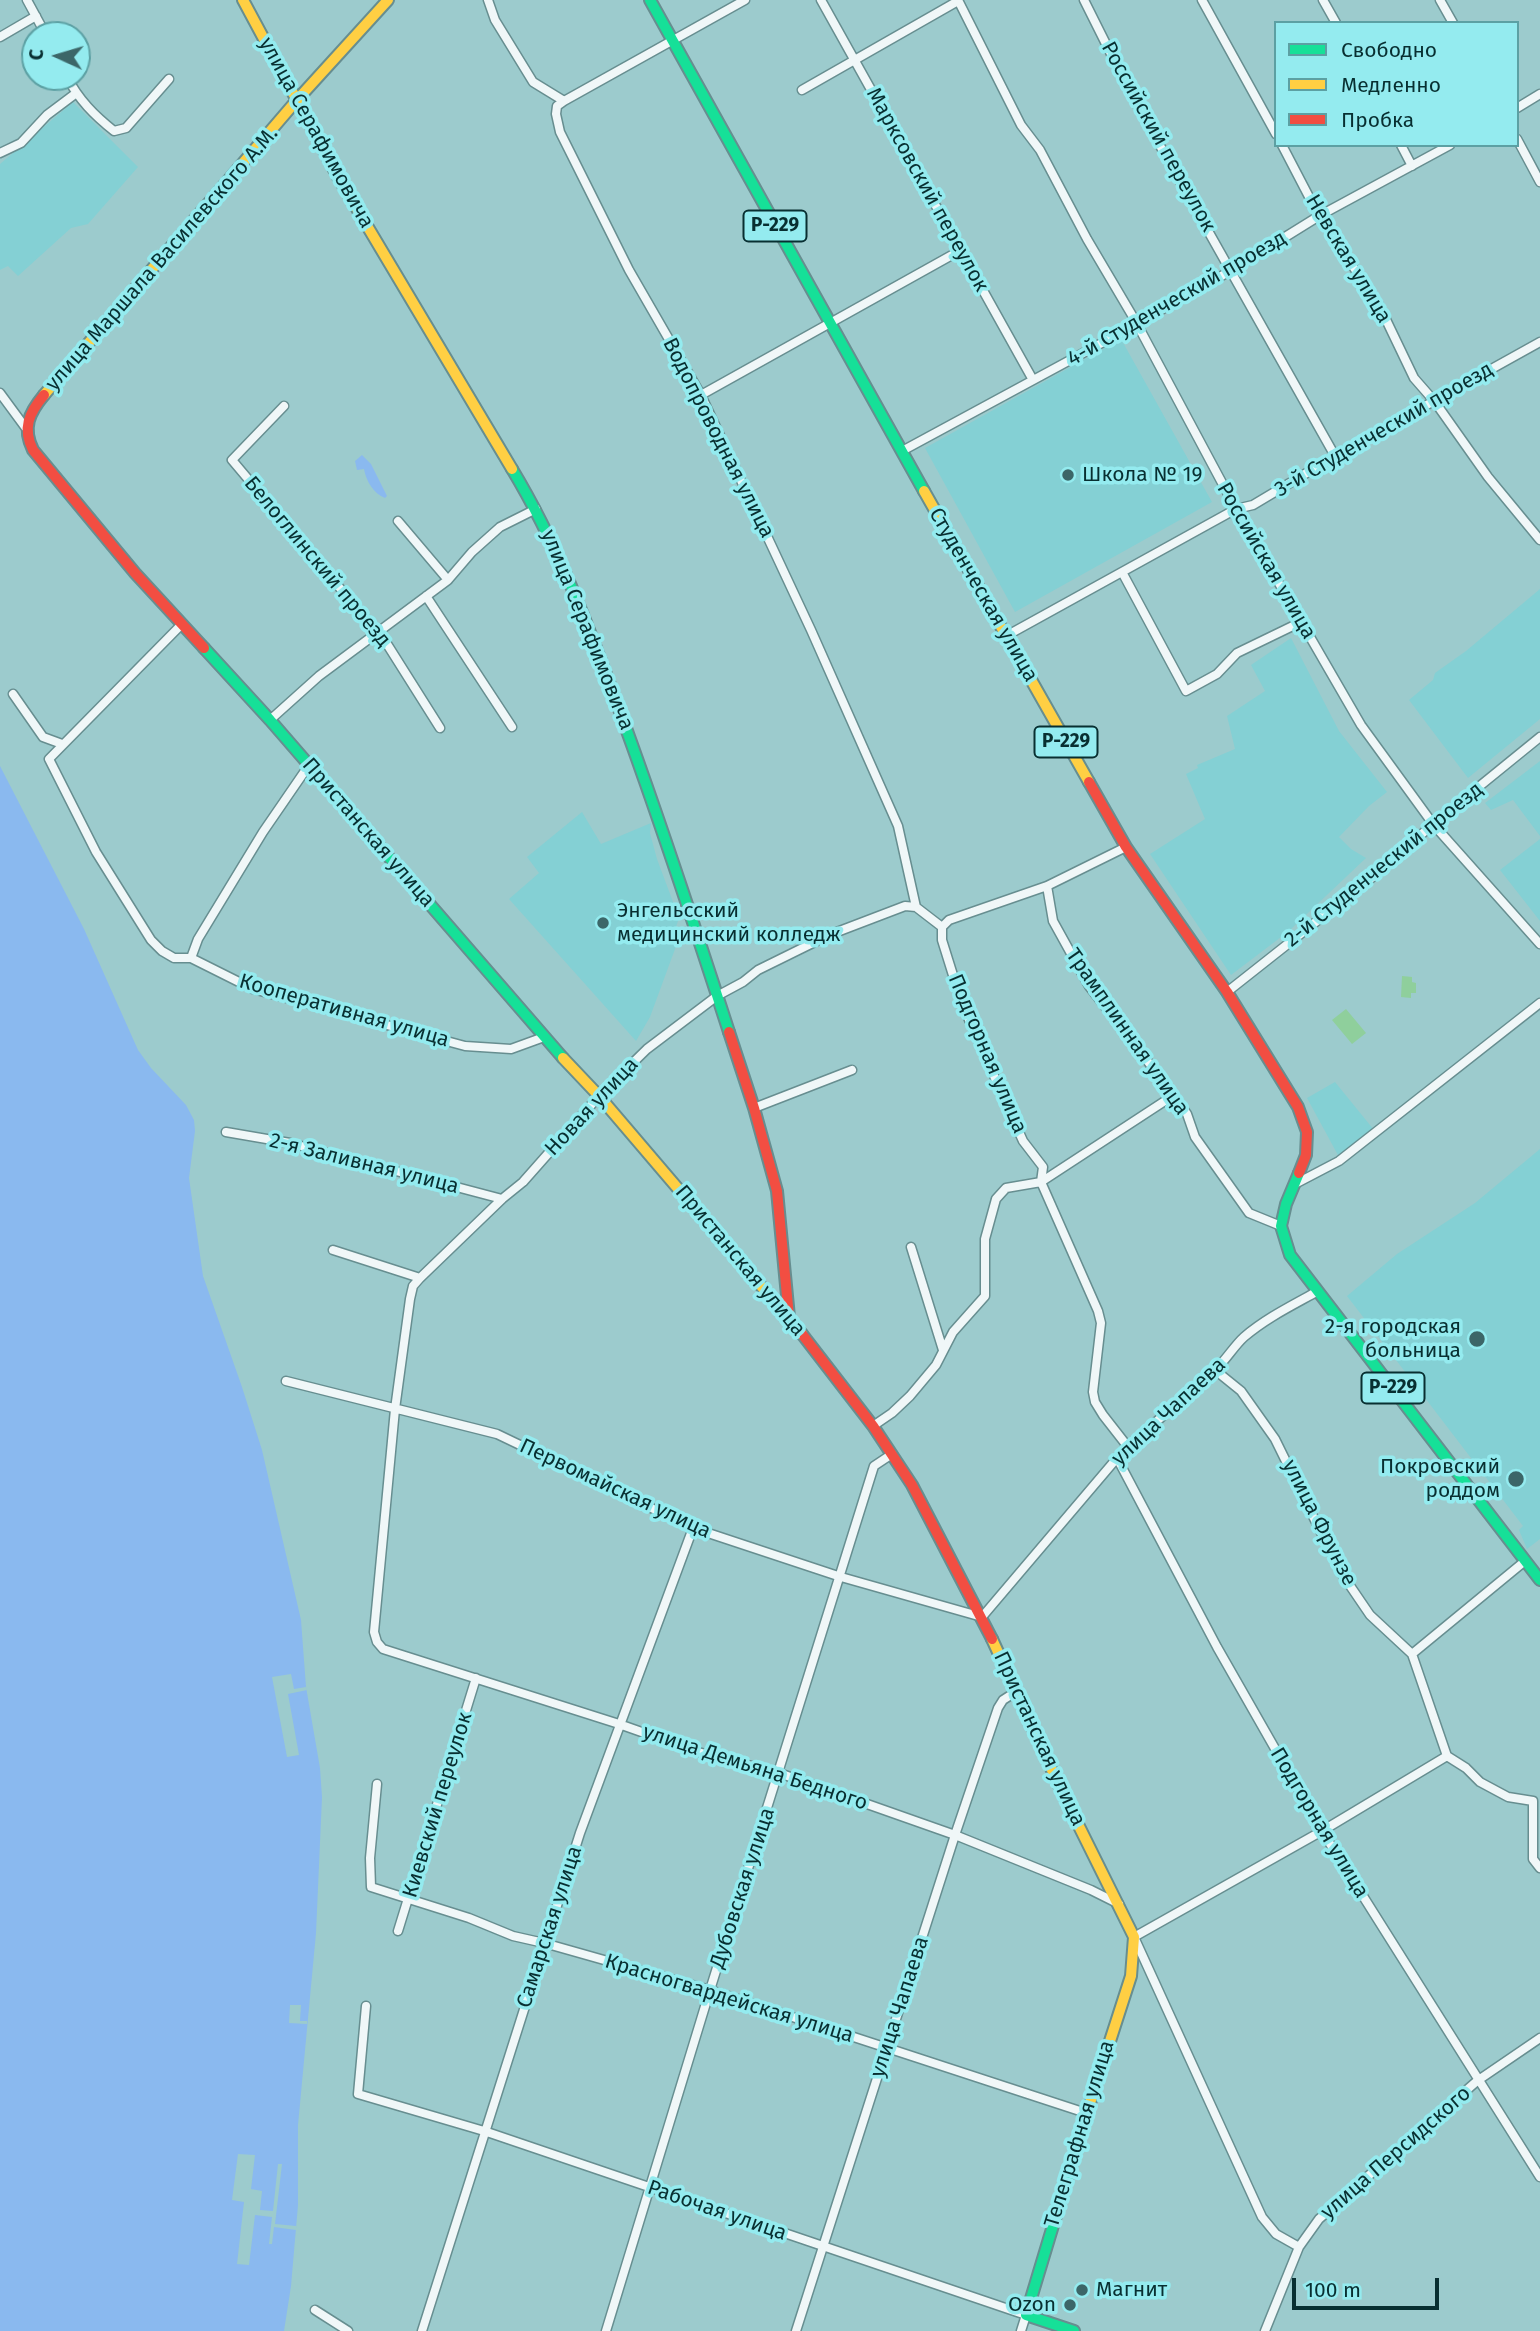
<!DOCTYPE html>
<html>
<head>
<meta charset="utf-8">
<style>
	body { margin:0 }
	#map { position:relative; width:1540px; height:2331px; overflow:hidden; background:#9ccbcd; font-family:"Fira Sans",sans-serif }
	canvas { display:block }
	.legend { position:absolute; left:1274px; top:21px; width:245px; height:126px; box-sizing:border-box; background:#94ebef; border:2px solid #5ca0a3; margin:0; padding:9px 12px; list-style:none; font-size:21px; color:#082f31 }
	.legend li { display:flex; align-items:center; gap:14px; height:35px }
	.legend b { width:35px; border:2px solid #5ca0a3 }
	.north { position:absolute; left:21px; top:21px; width:70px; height:70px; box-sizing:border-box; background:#94ebef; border:2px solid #5ca0a3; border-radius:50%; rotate:274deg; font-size:19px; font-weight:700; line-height:28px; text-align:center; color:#082f31 }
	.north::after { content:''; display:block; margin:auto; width:24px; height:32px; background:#3c6668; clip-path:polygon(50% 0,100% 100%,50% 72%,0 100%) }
	.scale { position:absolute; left:1292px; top:2278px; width:147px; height:32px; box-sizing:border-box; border:4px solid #082f31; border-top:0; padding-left:9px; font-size:21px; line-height:24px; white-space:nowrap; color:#082f31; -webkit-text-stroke:5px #94ebef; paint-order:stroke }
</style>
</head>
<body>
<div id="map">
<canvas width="1540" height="2331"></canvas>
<ul class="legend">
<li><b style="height:9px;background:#16e098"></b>Свободно</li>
<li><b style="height:9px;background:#ffcf43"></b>Медленно</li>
<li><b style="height:9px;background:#f24e42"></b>Пробка</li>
</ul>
<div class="north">С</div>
<div class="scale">100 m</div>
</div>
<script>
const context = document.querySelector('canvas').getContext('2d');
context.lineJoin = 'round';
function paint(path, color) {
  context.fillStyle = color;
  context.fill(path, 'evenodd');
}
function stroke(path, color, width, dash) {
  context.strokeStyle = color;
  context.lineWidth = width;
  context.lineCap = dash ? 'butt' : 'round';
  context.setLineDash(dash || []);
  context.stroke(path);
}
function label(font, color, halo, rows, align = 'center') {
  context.font = font + ' "Fira Sans",sans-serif';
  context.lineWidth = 7;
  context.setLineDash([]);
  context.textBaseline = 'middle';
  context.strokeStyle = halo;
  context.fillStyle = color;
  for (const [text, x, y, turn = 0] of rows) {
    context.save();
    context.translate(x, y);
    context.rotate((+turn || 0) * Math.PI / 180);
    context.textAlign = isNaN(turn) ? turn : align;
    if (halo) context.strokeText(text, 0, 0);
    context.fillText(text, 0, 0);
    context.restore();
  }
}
const built = new Path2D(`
	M73,102L138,167L88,224L71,228L18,276L8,266L0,270V164Z
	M1121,339L1212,502L1015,612L925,448Z
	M1540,589V719L1468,778L1409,700L1433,680L1435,673L1466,651Z
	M1291,638L1339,731L1387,792L1369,806L1339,837L1351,849L1366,858L1289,931L1231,975L1150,854L1205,819L1186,774L1198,768L1197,765L1235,749L1227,716L1265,691L1251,665Z
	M1540,761V836L1513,800L1491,810L1485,803Z
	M582,812L601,844L651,823L650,833L657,859L679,918L676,927L682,930L650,1017L636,1041L509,899L539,873L527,857Z
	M1540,839V921L1500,870Z
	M1335,1082L1374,1130L1339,1157L1307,1098Z
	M1540,1149V1539L1527,1549L1519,1530L1523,1526L1347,1296L1397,1254L1475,1203Z`);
const green = new Path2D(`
	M1402,976L1412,977V982L1416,983V993H1411V998L1401,997Z
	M1346,1009L1366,1033L1352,1044L1332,1020Z`);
const water = new Path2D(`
	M362,455L371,464L387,496L385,498C374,494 366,481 364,469L357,470L355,461Z
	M0,766L84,929L138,1050L151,1068L186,1105L194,1120L195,1131L189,1178L203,1276L242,1387L262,1450L301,1620L306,1687L320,1768L322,1797L316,1933L298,2125V2205L291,2286L284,2331H0Z`);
const pier = new Path2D(`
	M291,1674L294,1689L306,1687L307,1690L288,1694L299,1755L287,1757L272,1677Z
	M290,2005H301L300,2021H307V2024L289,2023Z
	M238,2154L255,2155L251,2189L262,2191L260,2210L273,2211L278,2164H282L275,2224L296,2226V2230L274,2227L272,2244H269L272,2217L255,2215L249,2265L237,2264L244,2202L232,2200Z`);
const street = new Path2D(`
	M27,0L46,35
	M488,0L495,20L533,82L564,101L557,106L556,114L560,132L629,270L701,395L811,630L898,826L916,907
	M821,0L1033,380
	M958,0L1021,125L1040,150L1087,239L1136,322L1236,509L1361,725L1433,824L1540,944
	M1084,0L1132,96L1335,456
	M1202,0L1276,134
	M1323,0L1336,23
	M1440,0L1453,23
	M0,37L36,16
	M67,77C79,100 94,115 114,131L126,128L169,79
	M802,90L958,1
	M564,101L745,0
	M1517,108L1540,94
	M1517,139L1540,182
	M1282,145L1319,216L1379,305L1414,378L1435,402L1488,477L1540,540
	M1401,145L1412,166
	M0,153L21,143L47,115L75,94
	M0,393L25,427
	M701,395L961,250
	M284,406L232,460L387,644L440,728
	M902,451L1122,332L1232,270L1319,216L1450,145
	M398,521L448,580
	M1122,572L1186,691L1217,674L1237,653L1301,622
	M426,596L512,727
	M181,625L49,759L96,852L151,940L162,951L174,958H191L253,989L465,1046L511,1049L544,1037
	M1006,636L1236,509L1253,505L1335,456L1540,342
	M13,694L43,737L62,744
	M270,720L319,676L448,580L472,552L500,527L536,509
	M1047,886L1053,921L1089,986L1174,1095L1187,1114L1195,1137L1249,1213L1281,1226
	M942,927V940L962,1004L1023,1141L1043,1167L1041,1182L1098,1311L1101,1323L1093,1392L1095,1402L1103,1415L1128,1447
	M191,958L198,939L263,832L309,765
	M1227,992L1384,868L1433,824L1540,737
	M754,1108L852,1070
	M226,1132L290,1143L502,1199
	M1295,1184L1339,1161L1540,1003
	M911,1247L943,1350
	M333,1250L420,1278
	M1215,1370L1241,1391L1275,1439L1340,1571L1370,1615L1412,1654L1447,1756L1466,1768L1480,1782L1508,1797L1533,1801V1859L1540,1868
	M286,1381L497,1434L693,1528L841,1577L982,1617L1123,1451L1215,1370C1226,1360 1234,1346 1244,1337C1266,1318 1293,1305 1318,1291
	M873,1426L892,1413L910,1396L936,1365L953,1332L985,1296V1239L996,1199L1006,1188L1041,1182L1174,1095
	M1117,1458L1217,1647L1322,1831L1540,2177
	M1412,1654L1525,1561
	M377,1784L370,1858L371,1887L469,1918L513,1936L544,1943L710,1990L1086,2113
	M1119,1904L1091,1890L955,1835L779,1773L698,1752L619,1724L383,1649L377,1642L374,1632L395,1409L410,1299L413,1286L420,1278L502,1199L523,1182L599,1096L647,1049L717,996L743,982L758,970L829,935L905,906L916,907L942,927L949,920L1047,886L1126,847
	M398,1931L476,1678
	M366,2006L358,2094L484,2131L1026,2315L1021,2331
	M1299,2247L1276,2234L1262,2217L1134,1937L1322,1831L1447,1756
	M315,2310L348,2331
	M422,2331L580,1833L693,1528
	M606,2331L710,1990L874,1466L892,1454
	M796,2331L955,1835L998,1708L1003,1700L1017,1691
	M1265,2331L1299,2247L1319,2219L1477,2081L1540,2038`);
const fast = new Path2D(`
	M650,0L924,491
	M512,469C556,542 587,622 616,701C657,811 693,921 729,1032
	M204,648L270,720L563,1058
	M1299,1173L1286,1204L1281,1226L1290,1255L1540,1580
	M1074,2331L1026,2315L1090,2103`);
const slow = new Path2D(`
	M243,0L338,177L512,469
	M44,395L297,100L388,0
	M924,491L1089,782
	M563,1058L599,1096L802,1334
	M992,1639L1062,1792L1134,1937L1131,1976L1090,2103`);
const jam = new Path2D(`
	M44,395C29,413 22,428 33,450L135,573L204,648
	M1089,782L1126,847L1227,992L1298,1107L1307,1132L1306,1155L1299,1173
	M729,1032L754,1108L777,1191L789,1317
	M802,1334L873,1426L912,1485L992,1639`);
const markers = [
	[1068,475,7,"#3c6668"],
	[603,923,7,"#3c6668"],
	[1477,1339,9,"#3c6668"],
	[1516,1479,9,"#3c6668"],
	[1082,2290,7,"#3c6668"],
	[1070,2305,7,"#3c6668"]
];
const shields = [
	[775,226,63],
	[1066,742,63],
	[1393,1388,63]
];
const shieldNames = [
	["Р-229",775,226],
	["Р-229",1066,742],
	["Р-229",1393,1388]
];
const streetNames = [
	["улица Серафимовича",316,133,61],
	["Российский переулок",1158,137,61],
	["Марксовский переулок",927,190,61],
	["улица Маршала Василевского А.М.",162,259,-49],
	["Невская улица",1348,259,59],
	["4-й Студенческий проезд",1177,299,-30],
	["3-й Студенческий проезд",1384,430,-30],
	["Водопроводная улица",718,438,63],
	["Российская улица",1266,561,60],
	["Белоглинский проезд",317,562,50],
	["Студенческая улица",983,595,60],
	["улица Серафимовича",587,630,68],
	["Пристанская улица",368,833,49],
	["2-й Студенческий проезд",1384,865,-39],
	["Кооперативная улица",344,1011,16],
	["Трамплинная улица",1127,1032,55],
	["Подгорная улица",987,1054,67],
	["Новая улица",592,1107,-47],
	["2-я Заливная улица",364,1164,14],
	["Пристанская улица",740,1261,50],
	["улица Чапаева",1169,1412,-43],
	["Первомайская улица",615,1489,25],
	["улица Фрунзе",1319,1523,63],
	["Пристанская улица",1039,1739,65],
	["улица Демьяна Бедного",755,1768,18],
	["Киевский переулок",438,1805,-73],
	["Подгорная улица",1319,1823,59],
	["Дубовская улица",743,1888,-72],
	["Самарская улица",550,1927,-72],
	["Красногвардейская улица",729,1999,17],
	["улица Чапаева",900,2007,-72],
	["Телеграфная улица",1080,2134,-73],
	["улица Персидского",1396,2153,-41],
	["Рабочая улица",717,2211,19]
];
const poiNames = [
	["Школа № 19",1082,475],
	["Энгельсский",617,911],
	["медицинский колледж",617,935],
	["2-я городская",1461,1327,"right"],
	["больница",1461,1351,"right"],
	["Покровский",1500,1467,"right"],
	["роддом",1500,1491,"right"],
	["Магнит",1096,2290],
	["Ozon",1056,2305,"right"]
];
paint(built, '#84d0d4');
paint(green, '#8fcf9c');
paint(water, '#8ab9ef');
paint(pier, '#9ccbcd');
stroke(street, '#678e90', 11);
stroke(fast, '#678e90', 14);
stroke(slow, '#678e90', 14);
stroke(jam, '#678e90', 14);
stroke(street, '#f0f7f8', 8);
stroke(fast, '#16e098', 10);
stroke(slow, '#ffcf43', 10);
stroke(jam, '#f24e42', 10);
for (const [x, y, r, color] of markers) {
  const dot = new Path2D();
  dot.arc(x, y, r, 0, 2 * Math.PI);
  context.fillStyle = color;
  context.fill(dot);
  stroke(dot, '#94ebef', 2.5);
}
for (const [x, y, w] of shields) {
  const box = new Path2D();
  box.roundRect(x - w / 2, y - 15.5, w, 31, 5);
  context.fillStyle = '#94ebef';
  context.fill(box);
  stroke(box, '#082f31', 2);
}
label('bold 19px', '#082f31', null, shieldNames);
label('21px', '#082f31', '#94ebef', streetNames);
label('21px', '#082f31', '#94ebef', poiNames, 'left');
</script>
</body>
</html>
